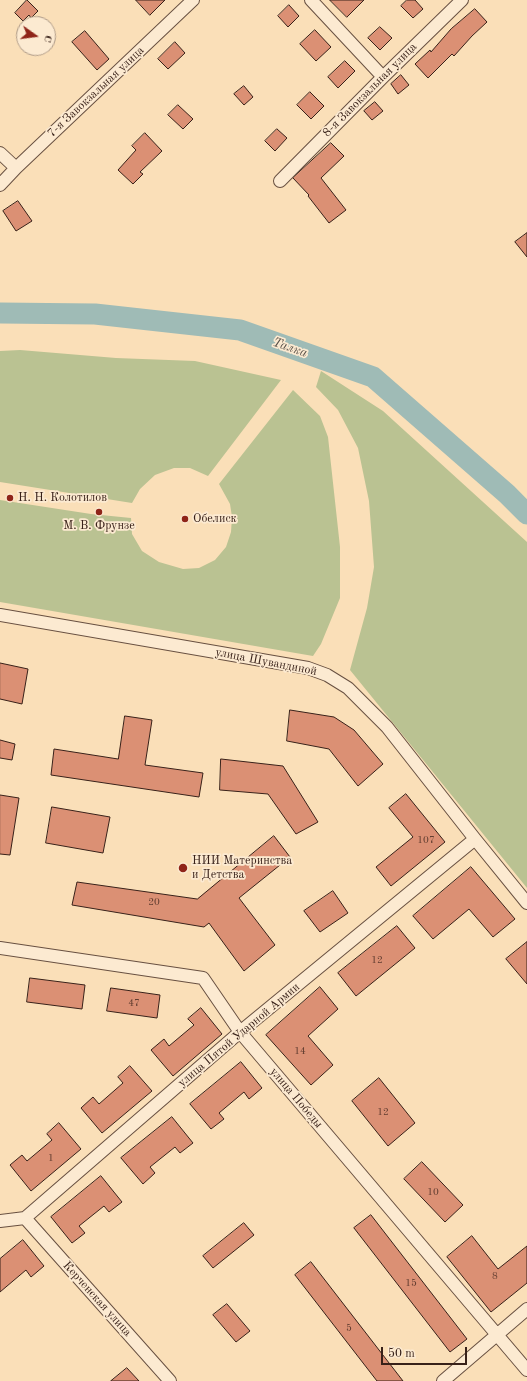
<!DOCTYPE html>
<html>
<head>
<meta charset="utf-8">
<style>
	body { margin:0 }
	#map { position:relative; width:527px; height:1381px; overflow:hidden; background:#fadfb8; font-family:"Old Standard TT",serif }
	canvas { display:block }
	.north { position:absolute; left:16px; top:16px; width:40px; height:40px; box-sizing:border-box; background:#fcead1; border:1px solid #ae9a87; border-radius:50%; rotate:104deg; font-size:11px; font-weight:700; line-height:16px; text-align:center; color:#382119 }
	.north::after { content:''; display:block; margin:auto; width:14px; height:18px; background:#8f2418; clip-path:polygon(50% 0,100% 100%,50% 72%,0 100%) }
	.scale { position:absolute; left:381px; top:1347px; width:86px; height:18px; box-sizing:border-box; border:2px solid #382119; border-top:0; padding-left:5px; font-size:12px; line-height:14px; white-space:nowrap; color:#382119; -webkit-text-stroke:3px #fcead1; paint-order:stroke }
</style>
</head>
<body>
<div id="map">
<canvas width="527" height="1381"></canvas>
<div class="north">С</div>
<div class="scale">50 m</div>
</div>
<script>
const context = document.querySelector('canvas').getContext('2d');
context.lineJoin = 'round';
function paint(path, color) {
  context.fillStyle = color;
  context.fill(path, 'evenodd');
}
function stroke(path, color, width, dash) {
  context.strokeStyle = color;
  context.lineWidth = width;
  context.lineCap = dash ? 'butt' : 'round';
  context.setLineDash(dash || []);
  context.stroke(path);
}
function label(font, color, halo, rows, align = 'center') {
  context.font = font + ' "Old Standard TT",serif';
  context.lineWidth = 3.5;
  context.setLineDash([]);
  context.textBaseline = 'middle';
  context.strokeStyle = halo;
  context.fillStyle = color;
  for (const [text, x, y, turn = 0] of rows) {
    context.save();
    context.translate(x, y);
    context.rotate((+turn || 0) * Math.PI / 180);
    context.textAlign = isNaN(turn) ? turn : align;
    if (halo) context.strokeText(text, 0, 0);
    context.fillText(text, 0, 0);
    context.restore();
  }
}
const green = new Path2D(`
	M20,350L116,358L195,361L281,380L208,476L190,468H174L155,475L140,489L132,503L0,482V351Z
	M321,371L383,411L527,542V888L350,670L367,608L374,567L369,501L358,448L338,410L316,387Z
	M293,390L320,416L328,437L340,547V598L321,644L313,656L0,602V500L91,514L131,518L132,534L142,551L159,562L183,569L199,568L215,560L226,547L231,532L232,517L230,504L219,484Z`);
const river = new Path2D(`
	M0,313L95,314L240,330L373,377L507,494L527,514`);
const building = new Path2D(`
	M27,0L38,11L31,18L29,15L23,21L15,13Z
	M136,0H165L150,15Z
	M330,0H364L347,17Z
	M407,0H415L423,9L413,18L401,6Z
	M289,5L299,16L288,27L278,16Z
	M475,9L487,22L472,36L454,56L452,54L428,78L415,64L430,50L431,52L451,29Z
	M380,27L392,38L380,50L368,38Z
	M315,30L331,47L316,61L300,44Z
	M85,31L109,59L97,70L72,42Z
	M175,42L185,53L168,69L158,59Z
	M345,61L355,71L338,88L328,77Z
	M401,75L409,85L398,94L391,84Z
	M244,86L253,97L244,105L234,94Z
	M310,92L324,106L311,119L297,105Z
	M375,102L383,111L372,120L364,111Z
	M178,105L193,119L183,129L168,115Z
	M277,129L287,138L275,151L265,141Z
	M145,133L162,151L140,172L143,174L133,184L118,170L136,150L132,146Z
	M331,143L344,156L321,178L346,210L329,223L308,196L309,195L293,178Z
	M18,201L32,221L16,231L3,211Z
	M527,233V257L515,242Z
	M0,663L28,669L22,704L0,699Z
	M290,710L334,717L354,730L383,764L358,786L329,749L287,741Z
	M125,716L152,720L145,765L203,773L199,797L51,775L54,749L118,759Z
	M0,740L15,744L12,760L0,758Z
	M221,759L283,766L318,822L296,834L268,794L220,790Z
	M406,794L445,842L391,886L376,867L413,837L389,808Z
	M0,795L19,798L10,855L0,854Z
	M52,807L110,817L103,853L46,843Z
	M274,836L290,857L239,898L275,945L244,971L209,923L204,927L72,905L77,882L197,899Z
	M471,867L515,919L493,937L469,909L433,939L413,916Z
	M333,891L348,913L320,932L304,911Z
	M397,926L415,948L356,996L338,973Z
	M527,942V984L506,959Z
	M30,978L85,985L82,1009L27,1002Z
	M320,987L338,1009L308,1036L333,1065L311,1085L266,1035Z
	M111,988L160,995L157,1018L107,1011Z
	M201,1008L222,1034L173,1076L151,1050L164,1039L169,1046L194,1025L188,1019Z
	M241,1062L262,1088L249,1099L244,1092L219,1113L224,1119L211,1129L190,1104Z
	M130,1066L152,1091L102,1133L81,1108L93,1097L99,1104L123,1083L118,1077Z
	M379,1078L415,1123L388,1146L352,1101Z
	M172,1117L193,1143L180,1153L175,1147L150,1167L155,1173L143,1184L121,1158Z
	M59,1123L81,1149L31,1191L10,1165L22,1155L27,1161L52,1140L47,1134Z
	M422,1162L463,1205L445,1222L404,1179Z
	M101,1176L122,1202L109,1212L104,1206L79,1226L85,1233L72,1243L51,1217Z
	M371,1215L467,1339L450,1352L354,1228Z
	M244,1223L254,1235L213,1268L203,1256Z
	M472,1236L498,1269L527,1246V1283L491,1312L447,1257Z
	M23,1240L44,1266L31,1277L26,1270L0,1292V1259Z
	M311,1262L403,1381H377L295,1275Z
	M227,1304L250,1331L236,1342L213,1315Z
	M127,1368L139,1381H111Z`);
const minor = new Path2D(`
	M311,0L383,77
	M0,153L16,168
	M280,181L383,77L462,0
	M0,185L16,168L193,0
	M0,615L308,668L327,675L348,688L387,727L475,839L527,903
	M0,948L203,978L240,1032L527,1370
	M25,1218L170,1381
	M0,1221L25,1218L240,1032L475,839
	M443,1381L527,1309`);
const markers = [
	[10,498,4,"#8f2418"],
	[99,512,4,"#8f2418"],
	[185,519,4,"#8f2418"],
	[183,868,5,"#8f2418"]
];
const numberNames = [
	["107",426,840],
	["20",154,902],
	["12",377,960],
	["47",134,1003],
	["14",300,1051],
	["12",383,1112],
	["1",51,1158],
	["10",433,1192],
	["8",495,1276],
	["15",411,1283],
	["5",349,1328]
];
const streetNames = [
	["8-я Завокзальная улица",370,90,-45],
	["7-я Завокзальная улица",96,92,-43],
	["улица Шувандиной",266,662,11],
	["улица Пятой Ударной Армии",239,1035,-40],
	["улица Победы",296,1098,50],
	["Керченская улица",97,1299,48]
];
const poiNames = [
	["Н. Н. Колотилов",18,498],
	["Обелиск",193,519],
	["М. В. Фрунзе",99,526,"center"],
	["НИИ Материнства",192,861],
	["и Детства",192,875]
];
const waterNames = [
	["Талка",290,348,19]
];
paint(green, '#bac292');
stroke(river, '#9fbbb6', 21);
paint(building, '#db9074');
stroke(building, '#382119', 1);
stroke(minor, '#685041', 14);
stroke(minor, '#fcead1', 12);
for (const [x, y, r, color] of markers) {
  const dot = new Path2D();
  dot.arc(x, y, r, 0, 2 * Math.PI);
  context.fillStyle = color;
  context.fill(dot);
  stroke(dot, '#fcead1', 1.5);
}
label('10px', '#613d30', null, numberNames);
label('12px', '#382119', '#fcead1', streetNames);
label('12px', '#382119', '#fcead1', poiNames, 'left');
label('italic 13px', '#574f48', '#fcead1', waterNames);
</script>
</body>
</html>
